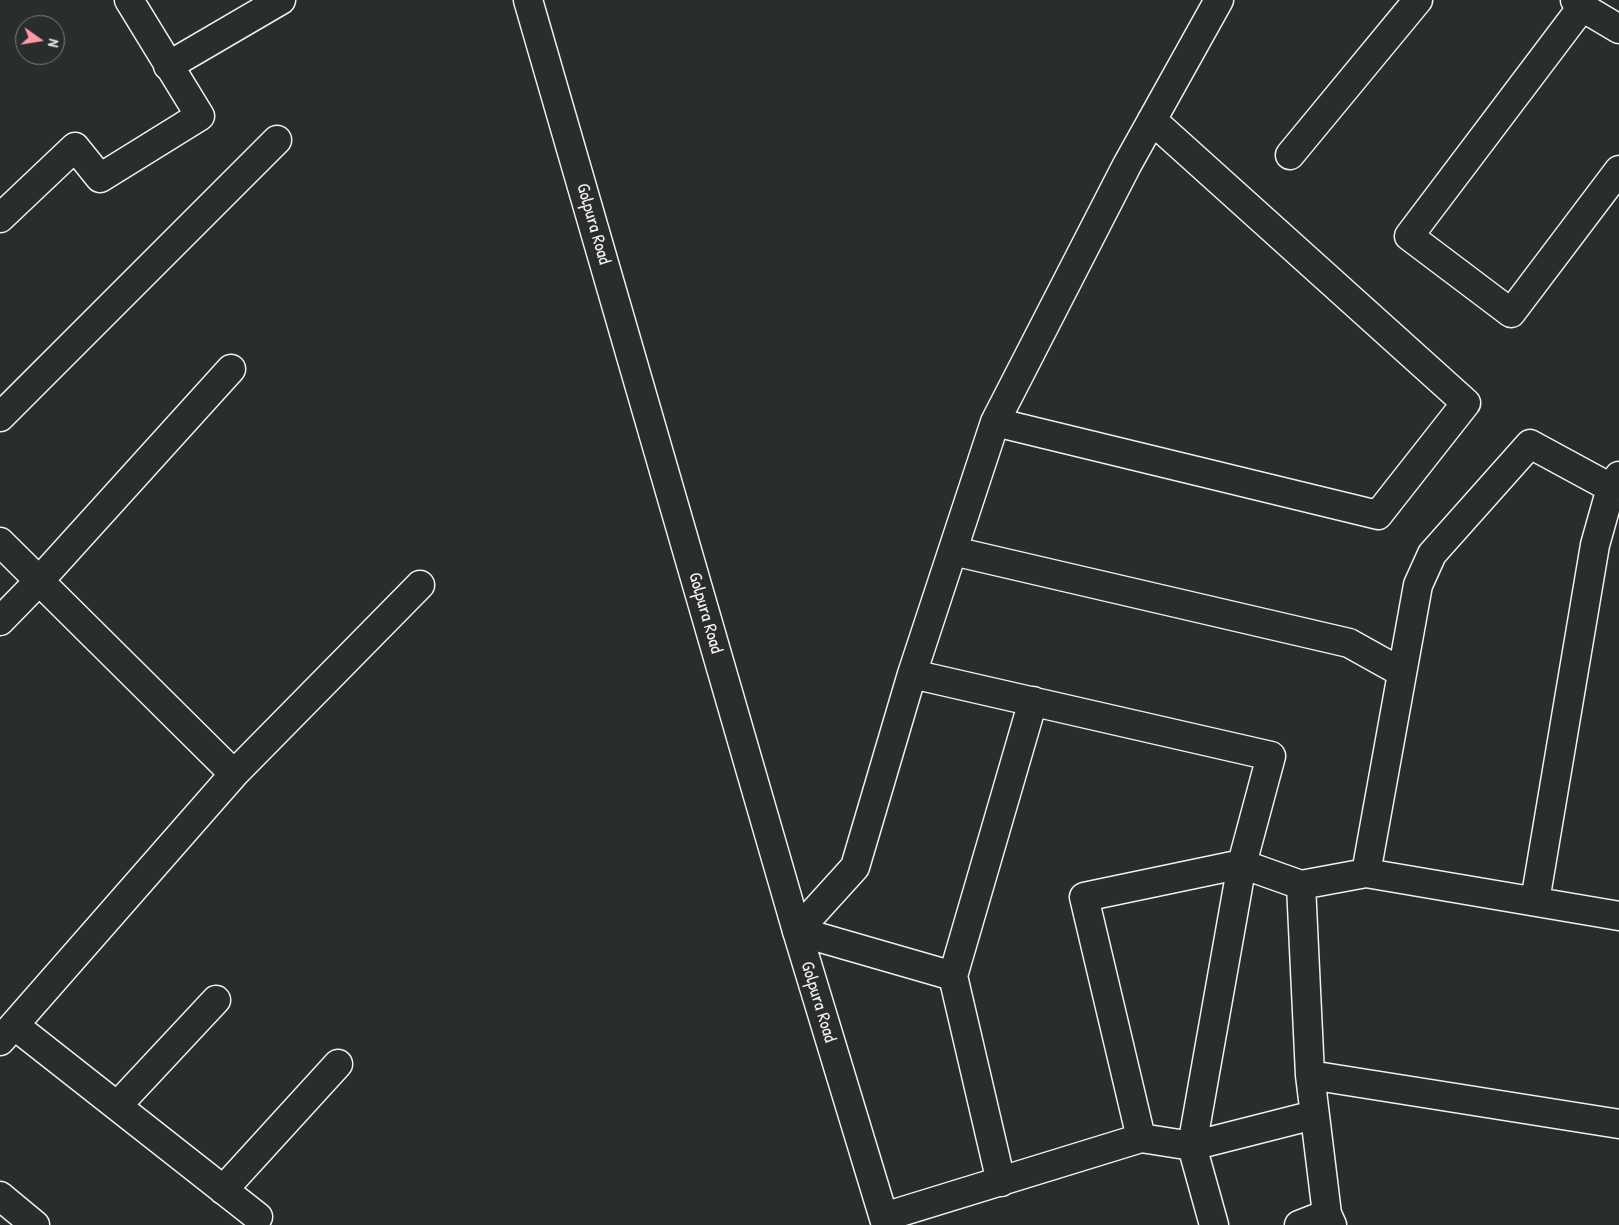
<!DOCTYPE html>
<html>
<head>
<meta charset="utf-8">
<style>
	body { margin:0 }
	#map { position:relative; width:1619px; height:1225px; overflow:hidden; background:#2a2d2e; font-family:"Patrick Hand",sans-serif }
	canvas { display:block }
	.north { position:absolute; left:15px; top:15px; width:50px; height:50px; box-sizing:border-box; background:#2a2d2e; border:1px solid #7b7b78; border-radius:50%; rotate:103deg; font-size:14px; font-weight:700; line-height:20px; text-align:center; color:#f4f1e8 }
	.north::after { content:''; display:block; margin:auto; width:18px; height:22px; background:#ff9aa2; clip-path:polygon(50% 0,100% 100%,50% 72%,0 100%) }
</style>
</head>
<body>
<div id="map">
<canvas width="1619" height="1225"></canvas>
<div class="north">N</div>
</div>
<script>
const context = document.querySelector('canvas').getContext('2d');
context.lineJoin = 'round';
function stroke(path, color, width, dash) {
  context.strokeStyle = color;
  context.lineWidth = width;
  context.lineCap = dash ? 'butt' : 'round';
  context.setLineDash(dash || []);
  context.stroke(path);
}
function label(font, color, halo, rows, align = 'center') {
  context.font = font + ' "Patrick Hand",sans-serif';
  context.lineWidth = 4.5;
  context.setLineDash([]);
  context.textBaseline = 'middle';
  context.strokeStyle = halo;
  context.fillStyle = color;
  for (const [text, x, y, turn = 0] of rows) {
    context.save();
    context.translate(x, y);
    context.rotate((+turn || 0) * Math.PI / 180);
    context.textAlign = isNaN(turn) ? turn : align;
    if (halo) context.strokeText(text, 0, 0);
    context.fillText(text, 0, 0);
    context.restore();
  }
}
const street = new Path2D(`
	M1575,0L1582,7L1619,29
	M1582,7L1409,236L1511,313L1619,170
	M168,66L281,0
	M1290,155L1418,0
	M0,218L75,147L100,178L200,116L129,0
	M0,417L277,140
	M995,422L1378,515L1466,403L1152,120
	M0,542L234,774
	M953,551L1349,643L1401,672
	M0,621L39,581L231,369
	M912,674L1271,756L1242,864L1192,1146L1214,1225
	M1366,873L1418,585L1432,554L1530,444L1611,488
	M1301,885L1310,1075L1327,1214L1332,1225
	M1535,901L1595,545L1611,488L1619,476
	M953,976L797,931L855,867L912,674L995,422L1127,165L1219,0
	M14,1025L258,1217
	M0,1041L234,774L420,585
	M1310,1075L1619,1124
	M117,1106L216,1000
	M1141,1138L1084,897L1242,864L1301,885L1366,873L1619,916
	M1001,1182L953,976L1033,701
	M223,1190L338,1064
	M0,1196L35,1225
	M884,1217L1141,1138L1192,1146L1314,1115
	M1299,1225L1327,1214`);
const secondary = new Path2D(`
	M528,0L797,931L886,1225`);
const streetNames = [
	["Golpura Road",593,224,74],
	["Golpura Road",705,613,74],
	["Golpura Road",818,1002,73]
];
stroke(street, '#f4f1e8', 31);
stroke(secondary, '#f4f1e8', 31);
stroke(street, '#2a2d2e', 28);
stroke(secondary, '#2a2d2e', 28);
label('18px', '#f4f1e8', '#2a2d2e', streetNames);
</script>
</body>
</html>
